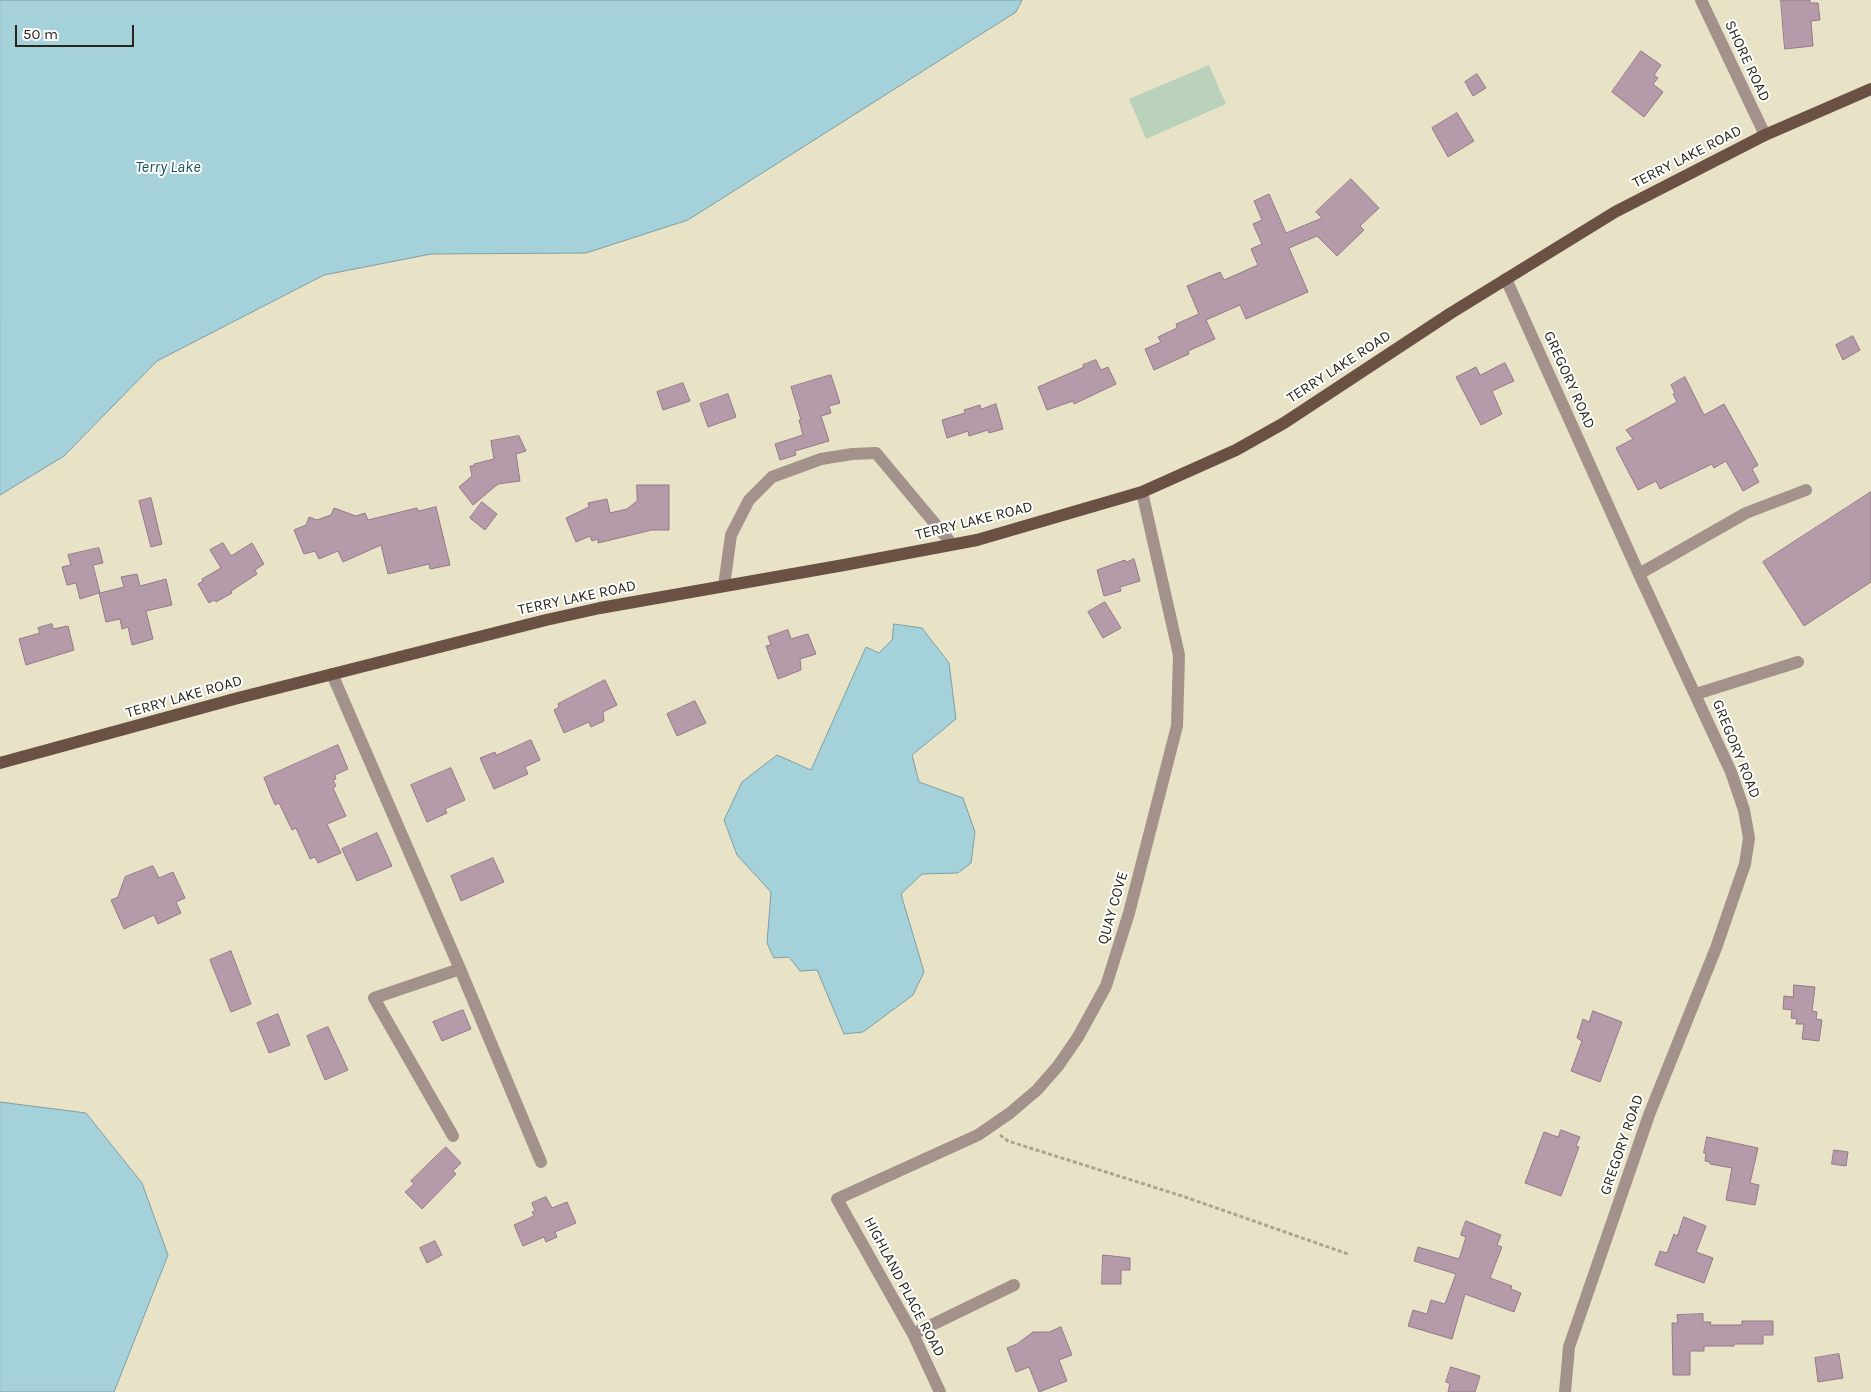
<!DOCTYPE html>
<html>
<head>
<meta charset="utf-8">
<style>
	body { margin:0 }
	#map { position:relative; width:1871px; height:1392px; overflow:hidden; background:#e8e3c7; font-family:Karla,sans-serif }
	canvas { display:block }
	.scale { position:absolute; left:15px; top:25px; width:119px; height:22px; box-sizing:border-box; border:2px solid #28261b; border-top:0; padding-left:6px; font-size:15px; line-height:18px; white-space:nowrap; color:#28261b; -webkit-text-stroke:4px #fff; paint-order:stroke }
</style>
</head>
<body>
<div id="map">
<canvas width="1871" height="1392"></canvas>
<div class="scale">50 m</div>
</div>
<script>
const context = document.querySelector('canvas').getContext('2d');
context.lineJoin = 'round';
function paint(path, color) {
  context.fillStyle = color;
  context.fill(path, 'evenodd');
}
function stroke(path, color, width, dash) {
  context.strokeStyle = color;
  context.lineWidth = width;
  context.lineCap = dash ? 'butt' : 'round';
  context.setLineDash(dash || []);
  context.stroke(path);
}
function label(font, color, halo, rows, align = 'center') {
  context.font = font + ' Karla,sans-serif';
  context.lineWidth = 4;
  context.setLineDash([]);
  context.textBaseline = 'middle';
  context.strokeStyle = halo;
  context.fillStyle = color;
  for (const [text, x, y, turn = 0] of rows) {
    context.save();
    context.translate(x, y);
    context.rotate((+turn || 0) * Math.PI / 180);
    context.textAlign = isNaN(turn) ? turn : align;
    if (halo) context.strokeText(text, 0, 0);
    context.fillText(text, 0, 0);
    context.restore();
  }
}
const green = new Path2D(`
	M1209,65L1226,104L1146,139L1129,99Z`);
const water = new Path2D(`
	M0,0H1022L1016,12L688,220L586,253L431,254L324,275L157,361L64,456L0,495Z
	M894,624L922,628L949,663L956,719L912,755L919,782L963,798L975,832L971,863L958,873L922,874L901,894L924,972L913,995L863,1032L844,1034L817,970L800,971L789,957L774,958L767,943L771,892L737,855L724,820L742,782L777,755L811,770L866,647L879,653L892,640Z
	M0,1102L86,1113L142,1183L168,1255L114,1392H0Z`);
const building = new Path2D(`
	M1781,0H1810V3H1818L1820,20L1811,21L1813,46L1785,49Z
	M1641,51L1661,65L1654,75L1658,78L1653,84L1663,92L1644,117L1612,92Z
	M1477,74L1486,88L1473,96L1465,82Z
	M1457,113L1474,141L1448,157L1432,128Z
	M1351,179L1379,208L1360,226L1364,230L1337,256L1317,236L1289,248L1308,292L1246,319L1240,305L1206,320L1215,339L1188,351L1189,354L1154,370L1145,349L1161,342L1158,337L1177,328L1176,324L1199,314L1187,286L1220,272L1224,280L1258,265L1251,249L1262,244L1253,224L1262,220L1254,201L1269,194L1286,233L1322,218L1316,212Z
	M1853,336L1860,350L1843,360L1836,345Z
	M1096,360L1101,370L1108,367L1116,384L1074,404L1073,401L1047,410L1038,387L1084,367L1083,365Z
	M1505,363L1514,381L1492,391L1502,414L1481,425L1456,377L1476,367L1480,375Z
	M831,375L840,403L829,406L831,413L821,416L829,441L795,451L796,455L780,460L775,444L803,435L799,420H801L791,387Z
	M1685,377L1704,415L1724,404L1758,465L1752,469L1759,482L1743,491L1726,461L1714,468L1712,464L1660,489L1656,481L1638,490L1616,448L1633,439L1626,430L1677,402L1673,394L1675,393L1671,385Z
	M683,383L690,401L663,410L657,392Z
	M728,394L736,417L708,427L700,404Z
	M996,404L1003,429L989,433L988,430L969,436L968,431L947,438L942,420L965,413L964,410L980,405L981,409Z
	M519,436L526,451L516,454L520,481L498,484L473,505L459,487L472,476L470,466H474V464L494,459L491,441Z
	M637,485H669V530H652L598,543V539L592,541L590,536L576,542L566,518L589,507L588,503L607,499L610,513L627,509L637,501Z
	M1871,492V582L1804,626L1763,562Z
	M151,498L162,544L151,547L139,501Z
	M482,502L497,514L485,530L470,518Z
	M436,507L450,565L430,569L429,564L388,574L381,545L343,562L338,551L319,559L315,551L304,554L294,530L306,525L309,517L317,520L331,515L334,508L356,516L365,513L368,520L417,508L418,511Z
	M223,543L231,556L252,543L264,564L255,570L257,574L231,591L232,593L216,602L214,600L209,603L198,584L203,581L202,579L221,568L210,550Z
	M99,548L103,563L93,565L100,593L124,587L121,577L137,574L140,586L166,579L172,605L146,611L153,639L132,645L128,627L122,629L120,619L106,622L99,593L80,599L76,583L67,585L62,567L71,565L68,555Z
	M1134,559L1140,581L1120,587L1121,591L1104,596L1097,570L1125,560L1126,562Z
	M1105,602L1121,628L1103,638L1088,612Z
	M52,624L53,629L68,626L74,650L26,665L19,639L40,633L38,628Z
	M788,630L791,639L808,634L816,654L800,659L801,670L778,679L766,646L771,645L768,637Z
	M605,680L617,705L603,712L604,721L591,727L589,722L564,733L554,710L559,707L558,704Z
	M695,701L706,723L677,736L667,714Z
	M531,740L540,760L525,767L528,774L494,789L480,758L495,752L496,755Z
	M338,745L348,769L335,775L336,779L333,780L336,786L333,788L346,816L327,824L341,853L318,863L315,857L310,859L296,828L292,830L279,803L275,805L264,778Z
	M451,768L465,800L445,809L447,813L427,822L411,785Z
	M377,833L392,866L357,881L342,849Z
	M493,858L504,882L461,901L451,876Z
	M153,866L159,878L173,872L185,898L176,902L181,913L158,924L154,915L124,929L111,900L118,897L125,877Z
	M231,951L251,1004L231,1012L210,960Z
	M1794,985L1815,987L1812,1011L1817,1012L1816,1019L1822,1020L1819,1041L1802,1039L1804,1024H1796L1797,1019L1791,1018L1792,1010L1783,1009L1784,996L1793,997Z
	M463,1010L471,1029L442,1041L433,1022Z
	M1593,1011L1622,1022L1600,1082L1571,1071L1582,1041L1577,1038L1583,1019L1589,1022Z
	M278,1014L290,1045L269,1053L257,1023Z
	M328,1027L348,1070L325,1080L307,1036Z
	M1561,1130L1580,1137L1576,1146L1579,1147L1561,1196L1525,1183L1544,1132L1558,1137Z
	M1707,1137L1758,1148L1750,1183L1759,1185L1755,1205L1726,1200L1732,1168L1710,1164V1162L1705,1161L1706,1153H1704Z
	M446,1147L461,1163L453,1171L456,1174L422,1209L405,1192L414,1184L411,1181Z
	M1834,1150L1848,1152L1846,1166L1832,1164Z
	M546,1197L552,1208L567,1202L576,1223L555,1232L557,1237L546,1242L544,1237L523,1246L514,1225L534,1216L532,1212L535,1211L532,1203Z
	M1684,1217L1706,1226L1696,1252L1713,1258L1704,1283L1655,1265L1660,1251L1667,1253L1674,1234L1677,1236Z
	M1466,1221L1501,1235L1497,1245L1502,1247L1490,1278L1512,1286L1511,1289L1521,1293L1514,1312L1465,1294L1452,1339L1408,1326L1413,1310L1427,1314L1431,1300L1445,1304L1456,1274L1414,1261L1418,1247L1459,1259L1466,1237L1461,1235Z
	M435,1241L442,1255L427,1263L420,1248Z
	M1103,1255L1130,1258V1270H1121V1284H1102Z
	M1703,1314V1322H1711L1710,1325H1742V1321H1773V1335H1763V1344H1734V1346H1704V1351H1690V1375H1673L1672,1323H1678L1677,1315Z
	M1061,1327L1072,1355L1059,1360L1067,1381L1039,1392L1029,1367L1016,1372L1007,1348L1017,1344L1033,1332H1049Z
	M1839,1354L1843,1378L1818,1382L1815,1358Z
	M1451,1367L1480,1376L1475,1392H1448L1450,1383L1446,1382Z`);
const path = new Path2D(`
	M1000,1135L1008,1141L1185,1197L1348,1254`);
const minor = new Path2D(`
	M1701,0L1765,135
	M1506,279L1639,574L1731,772L1744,810L1749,838L1745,864L1716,948L1649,1115L1569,1347L1565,1392
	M1639,574L1746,513L1806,490
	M724,586L731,535L749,500L772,477L821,459L852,454L876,453L952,544
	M332,674L460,969L541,1162
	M1696,694L1798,662
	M453,1136L374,998L460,969
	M913,1334L1014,1285
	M940,1392L913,1334L837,1199L978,1135L1010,1113L1037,1090L1058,1066L1078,1037L1106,986L1129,913L1177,726L1179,655L1142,492`);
const major = new Path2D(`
	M0,763L238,698L546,620L600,608L844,565L977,540L1142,492L1236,450L1284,423L1451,313L1615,212L1765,135L1871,89`);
const streetNames = [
	["SHORE ROAD",1747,61,65],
	["TERRY LAKE ROAD",1687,157,-27],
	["TERRY LAKE ROAD",1339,367,-33],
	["GREGORY ROAD",1569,380,66],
	["TERRY LAKE ROAD",974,521,-14],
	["TERRY LAKE ROAD",577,598,-12],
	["TERRY LAKE ROAD",184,697,-16],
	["GREGORY ROAD",1736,749,68],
	["QUAY COVE",1113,908,-74],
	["GREGORY ROAD",1622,1145,-71],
	["HIGHLAND PLACE ROAD",904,1287,62]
];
const waterNames = [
	["Terry Lake",168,167]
];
paint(green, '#bad1bb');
paint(water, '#a5d1db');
stroke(water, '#809ea1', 1);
paint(building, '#b59ba9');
stroke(building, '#937a88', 1);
stroke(path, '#a9a58e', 3, [4, 2.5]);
stroke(minor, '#a2928b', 12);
stroke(major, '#6b5044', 12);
label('15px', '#28261b', '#fff', streetNames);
label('italic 16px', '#14515d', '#fff', waterNames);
</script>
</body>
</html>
